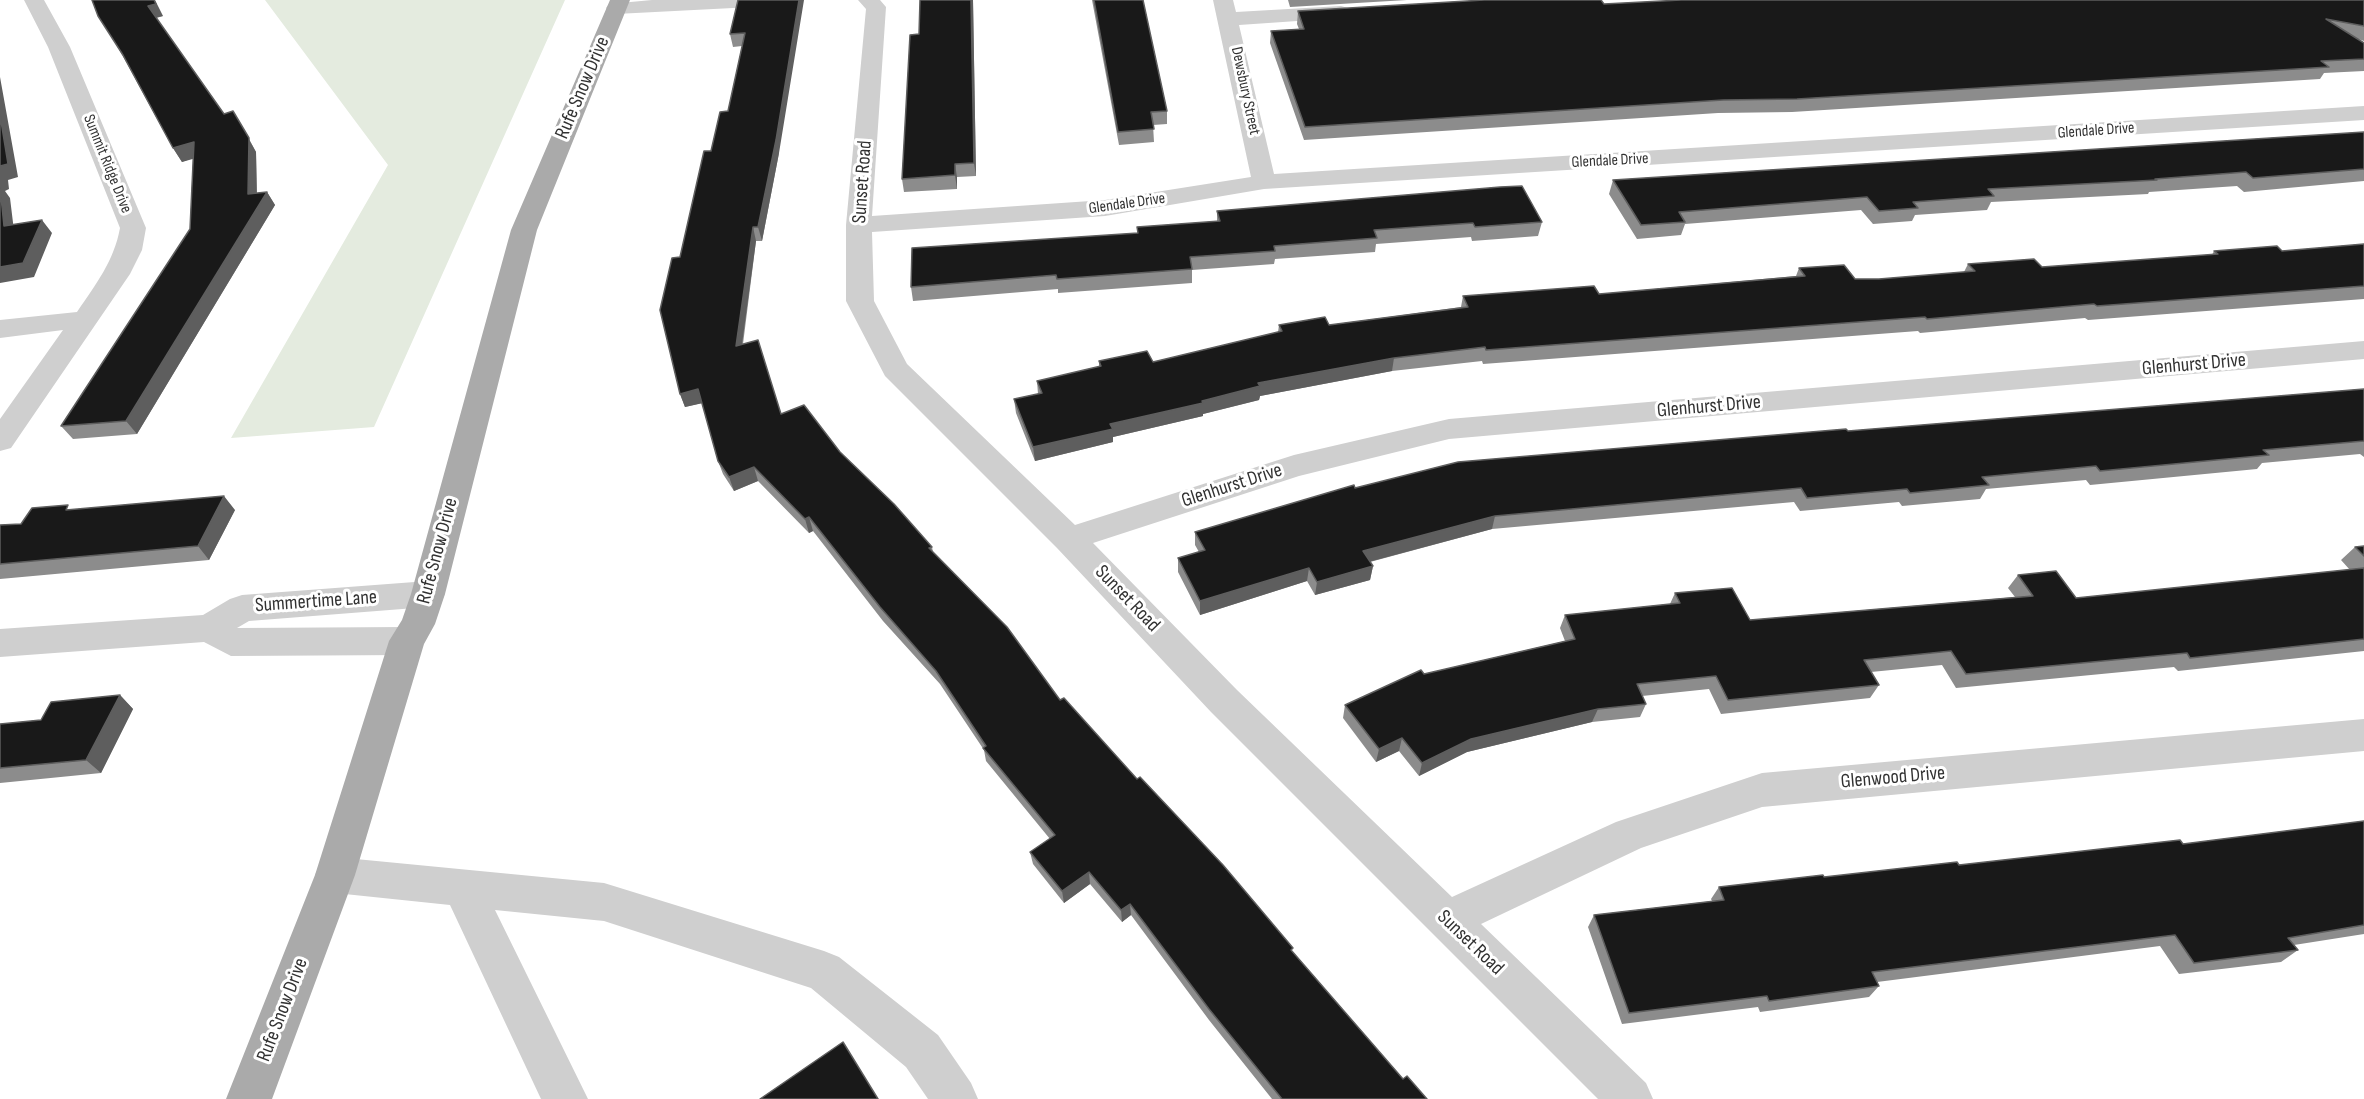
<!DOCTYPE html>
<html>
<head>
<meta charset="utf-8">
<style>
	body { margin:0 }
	canvas { display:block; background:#fff }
</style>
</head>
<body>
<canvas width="2364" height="1099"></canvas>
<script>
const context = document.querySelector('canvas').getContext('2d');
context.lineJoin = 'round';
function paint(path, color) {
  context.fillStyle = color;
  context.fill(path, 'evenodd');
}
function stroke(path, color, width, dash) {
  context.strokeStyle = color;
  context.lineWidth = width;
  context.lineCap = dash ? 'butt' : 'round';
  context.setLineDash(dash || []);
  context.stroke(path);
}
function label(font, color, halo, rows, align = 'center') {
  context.font = font + ' "Sofia Sans Condensed",sans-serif';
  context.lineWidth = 6;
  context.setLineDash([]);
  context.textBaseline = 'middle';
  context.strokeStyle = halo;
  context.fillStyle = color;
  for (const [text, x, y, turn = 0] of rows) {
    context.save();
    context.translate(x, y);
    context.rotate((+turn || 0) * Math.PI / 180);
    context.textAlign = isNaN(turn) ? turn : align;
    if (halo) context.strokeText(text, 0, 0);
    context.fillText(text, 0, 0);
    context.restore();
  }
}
const green = new Path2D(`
	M265,0H565L374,427L231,438L388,165Z`);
const minor = new Path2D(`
	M24,0H44L70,47L146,228L142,250L130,274L11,448L0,451V419L63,330L0,338V320L77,312C96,284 114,261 120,228L48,47Z
	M652,0H782L779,4L772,6L616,14L609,12L606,8L609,4Z
	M858,0H880L886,7L872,216L1105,200L1251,177L1213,0H1233L1236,12L1341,6L1348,8L1351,12L1348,16L1341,18L1239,25L1274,174L2364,106V120L1264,189L1105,216L872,232L874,301L907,364L1075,525L1294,455L1449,419L2364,341V359L1449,439L1299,476L1093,543L1237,690L1452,897L1616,822L1762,773L2364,719V751L1762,807L1641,848L1481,924L1646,1083L1653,1099H1598L1211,712L1057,548L885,376L846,301V225L866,9Z
	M428,581L440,585L445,594L440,603L428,607L249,621L237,628L407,627L419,631L425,641L419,651L407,655L231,656L204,642L0,657V629L203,615L230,599L242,595Z
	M335,857L604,883L824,951L839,957L938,1035L971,1083L978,1099H928L906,1067L811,988L604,921L495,910L588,1099H541L450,905L335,893L321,888L315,875L321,862Z`);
const major = new Path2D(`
	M610,0H630L537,230L445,594L435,624L424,644L355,875L272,1099H226L315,875L389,641L402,620L411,594L511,230Z`);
const wall = new Path2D(`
	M92,0L163,16L156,18L224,114L241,124L256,152L257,193L267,192L275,205L137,434L73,439L61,426L190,229L193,158L182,162L173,148Z
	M738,0L779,153L762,241H756L743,344L781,414L840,452L932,547L933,552L1060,700L1292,951L1403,1079L1427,1099H1272L1209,1020L1131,915L1122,922L1090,884L1064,903L1033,864L1030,852L1050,839L986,761L984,750L940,684L883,621L813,531L809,533L758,481L734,491L723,474L718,461L702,403L685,407L680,394V257L711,151L728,111L742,46L733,47L730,34Z
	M973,0L976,176L957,177V189L904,192L902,179Z
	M1092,0H1143L1167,111V124L1153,125L1154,142L1119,145Z
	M1288,0H1407L1290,7Z
	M2364,0V41L2358,39L2364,43V71L2324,73L2320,79L1792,112L1718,113L1304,140L1270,43L1271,31L1299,29L1297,24L1298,11L1604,4Z
	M2364,132V181L2244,192L2237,186L2149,192L2148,194L1991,202L1987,210L1915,215L1912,221L1873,224L1861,210L1685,224L1681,235L1637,239L1609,194L1613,180Z
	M1217,211L1542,222L1538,236L1472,241L1471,237L1376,244L1375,252L1275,259L1274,264L1192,270V283L1058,293V289L913,301L911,287L1137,233V227L1217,222Z
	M2364,244V299L2088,320L2085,318L1920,333L1918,331L1483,364L1482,361L1392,371L1260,396L1259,400L1203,414V416L1113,437V442L1035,461L1016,413L1014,399L1038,394L1037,381L1099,367V361L1153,362L1278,332L1279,325H1329L1461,307L1463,296L1599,294L1796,276L1799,268L1855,279H1879L1964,272L1968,264L2042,267L2212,255L2214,251H2282Z
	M2364,389V457L2360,454L2262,463L2257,469L2090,485L2086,480L1986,489L1980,499L1902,506L1899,502L1800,511L1794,502L1492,529L1370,562L1373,566L1370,580L1315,595L1307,581L1200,615L1178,572V558L1199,552L1195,545V532L1355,488L1848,431Z
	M72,509L235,510L209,560L0,579V525L21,524Z
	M2364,546V651L2178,671L2174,667L1956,688L1942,665L1871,672L1879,685L1870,698L1721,714L1709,689L1642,696L1646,704L1640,717L1592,722L1467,752L1419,776L1399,751L1376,762L1343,718L1345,705L1424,674L1565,641L1560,628L1565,615L1670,604L1675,593L1750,620L2015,597L2008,588L2018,575L2076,598L2350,570L2341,560L2355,547Z
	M120,695L133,709L101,773L0,783V724L41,720Z
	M2364,821V934L2294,945L2298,950L2281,962L2179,974L2160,946L1877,982L1879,986L1869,997L1760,1012L1758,1007L1622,1024L1588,927L1594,915L1712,901L1711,899L1719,887L2183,844Z`);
const shadedWall = new Path2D(`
	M154,0H155L163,16L155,18L148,6Z
	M799,0H804L779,153L762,241L758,227Z
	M971,0H973L976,176L974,163Z
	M0,77L18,177L8,180L9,189L5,191L10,198L15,239L4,226L0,192Z
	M233,111L256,152L257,208L248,194Z
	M194,142L203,156L182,162L173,148Z
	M955,164L957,177V189L955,175Z
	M267,192L275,205L137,434L126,421Z
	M42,220L52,233L34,277L0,283V267Z
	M753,227L756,241L740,359L736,346Z
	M1394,358L1392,371L1260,396L1259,400L1203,414V416L1113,437V442L1035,461L1033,447L1110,424L1202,401L1258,383Z
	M698,389L703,403L685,407L680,394Z
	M754,467L758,481L734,491L729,477Z
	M224,496L235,510L209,560L198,546Z
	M1495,516L1492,529L1361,564L1363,551Z
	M809,517L813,531L809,533L805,519Z
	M1373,566L1370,580L1315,595L1317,582Z
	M1309,568L1307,581L1200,615V601Z
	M120,695L133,709L101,773L86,760Z
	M1598,709L1592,722L1467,752L1419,776L1422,763L1471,739Z
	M1402,738L1399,751L1376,762L1379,749Z
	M1089,872L1090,884L1064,903L1062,891Z
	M1130,904L1131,915L1122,922L1121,910Z`);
const building = new Path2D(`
	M92,0H154L156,4L148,6L224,114L233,111L249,138L248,194L267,192L126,421L61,426L190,229L194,142L173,148L123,55L98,16Z
	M738,0H799L776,140L758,227H753L736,346L758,340L781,414L804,405L840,452L894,504L932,547L929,548L1007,627L1060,700L1064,698L1137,779L1140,777L1223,865L1293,948L1291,950L1403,1079L1407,1076L1427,1099H1282L1209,1009L1130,904L1121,910L1089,872L1062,891L1030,852L1055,835L983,748L986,746L936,671L880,607L809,517L805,519L754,467L729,477L718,461L698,389L680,394L660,310L672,258L680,257L704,151H711L720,112L728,111L745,33L730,34Z
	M920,0H971L974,163L955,164V175L902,179L910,35L919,34Z
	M1094,0H1143L1167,111L1151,112L1154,129L1118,132Z
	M1484,0H1601L1604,4L1681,0H2364V26L2326,19L2364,43V59L2321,61L2329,67L1797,99L1723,100L1305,127L1271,31L1304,29L1298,11Z
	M0,115L8,164L0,166Z
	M2364,132V169L2253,178L2246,172L2155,179L2157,180L1988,189L1994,196L1913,202L1918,208L1879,211L1867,197L1679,212L1685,222L1641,225L1613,180Z
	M1522,186L1542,222L1475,227L1473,223L1374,230L1377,238L1274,246L1275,251L1190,257L1192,269L1057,279L1056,275L911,287L912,248L1138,233L1137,227L1220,221L1217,211L1500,187Z
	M0,187L4,226L42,220L23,263L0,267Z
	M2364,244V286L2097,306L2094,304L1927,319L1925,317L1486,350L1485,347L1394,358L1258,383L1260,386L1202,401L1203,403L1110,424L1113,429L1033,447L1014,399L1042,393L1037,381L1101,366L1099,361L1147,351L1153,362L1282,331L1279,325L1325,317L1329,325L1468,307L1463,296L1594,286L1599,294L1805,276L1799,268L1844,265L1855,279H1879L1975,271L1968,264L2034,259L2042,267L2218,254L2214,251L2277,246L2282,251Z
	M2364,389V441L2263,450L2269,455L2100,471L2096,466L1982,477L1989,485L1910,493L1907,489L1807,498L1801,488L1495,516L1363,551L1373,566L1317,582L1309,568L1200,601L1178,558L1205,550L1195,532L1354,485L1355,488L1458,462L1846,429L1848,431Z
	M224,496L198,546L0,564V525L21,524L32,508L68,505L66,510Z
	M2364,546V556L2355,547Z
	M2364,568V639L2190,658L2187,653L1966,674L1951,651L1864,660L1879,685L1728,700L1716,676L1637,684L1646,704L1598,709L1471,739L1422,763L1402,738L1379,749L1345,705L1421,670L1424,674L1575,639L1565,615L1680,603L1675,593L1732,588L1750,620L2033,596L2018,575L2056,571L2076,598Z
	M120,695L86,760L0,768V724L41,720L51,702Z
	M2364,821V925L2288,938L2298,950L2194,963L2175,935L1872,972L1879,986L1769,1001L1767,996L1629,1013L1594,915L1724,900L1719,887L1823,875L1824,877L1957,862L1959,865L2180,840L2183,844Z
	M843,1042L878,1099H760Z`);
const farStreetnames = [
	["Dewsbury Street",1245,91,78],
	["Glendale Drive",2096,131,-4],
	["Glendale Drive",1610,161,-3],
	["Summit Ridge Drive",107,164,68],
	["Glendale Drive",1127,204,-8]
];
const streetNames = [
	["Rufe Snow Drive",583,88,-67],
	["Sunset Road",863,182,-86],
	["Glenhurst Drive",2194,365,-5],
	["Glenhurst Drive",1709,407,-5],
	["Glenhurst Drive",1232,486,-18],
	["Rufe Snow Drive",438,551,-75],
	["Sunset Road",1127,599,46],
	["Summertime Lane",316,602,-4],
	["Glenwood Drive",1893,778,-5],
	["Sunset Road",1470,943,44],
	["Rufe Snow Drive",283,1010,-69]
];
paint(green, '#e4ebdf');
paint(minor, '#cfcfcf');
paint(major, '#aaa');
paint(wall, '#8c8c8c');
paint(shadedWall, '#5e5e5e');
paint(building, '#191919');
stroke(building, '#5e5e5e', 1.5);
label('16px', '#323232', '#fff', farStreetnames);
label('20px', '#323232', '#fff', streetNames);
</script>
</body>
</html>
